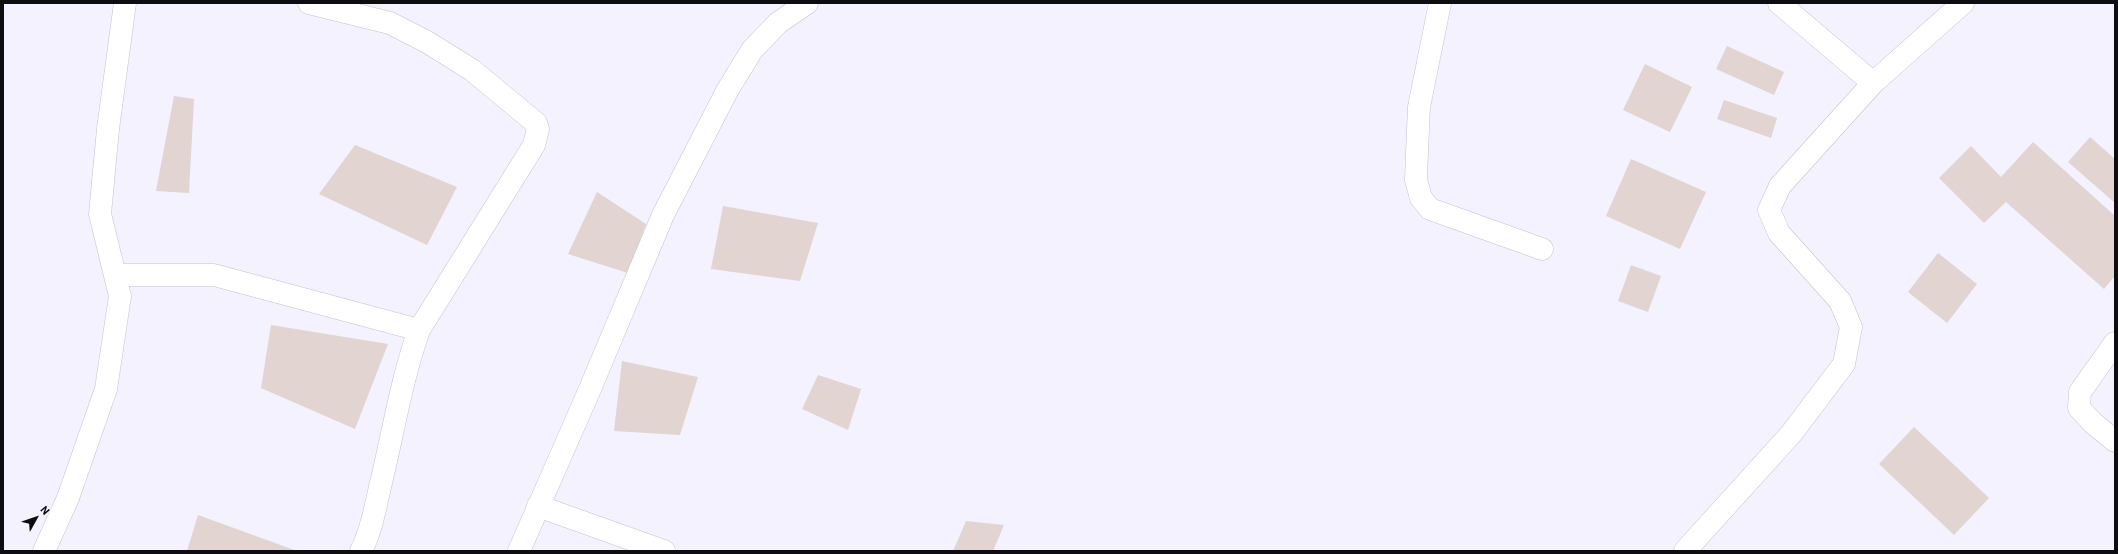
<!DOCTYPE html>
<html>
<head>
<meta charset="utf-8">
<style>
	body { margin:0 }
	#map { position:relative; width:2118px; height:554px; overflow:hidden; background:#f3f2fe; font-family:Barlow,sans-serif }
	canvas { display:block }
	.frame { position:absolute; inset:0; border:4px solid #0d0c10; pointer-events:none }
	.north { position:absolute; left:16px; top:498px; width:40px; height:40px; -webkit-text-stroke:3px #f3f2fe; paint-order:stroke; rotate:50deg; font-size:11px; font-weight:700; line-height:16px; text-align:center; color:#0d0c10 }
	.north::after { content:''; display:block; margin:auto; width:14px; height:18px; background:#0d0c10; clip-path:polygon(50% 0,100% 100%,50% 72%,0 100%) }
</style>
</head>
<body>
<div id="map">
<canvas width="2118" height="554"></canvas>
<div class="frame"></div>
<div class="north">N</div>
</div>
<script>
const context = document.querySelector('canvas').getContext('2d');
context.lineJoin = 'round';
function paint(path, color) {
  context.fillStyle = color;
  context.fill(path, 'evenodd');
}
function stroke(path, color, width, dash) {
  context.strokeStyle = color;
  context.lineWidth = width;
  context.lineCap = dash ? 'butt' : 'round';
  context.setLineDash(dash || []);
  context.stroke(path);
}
const building = new Path2D(`
	M1727,46L1784,72L1774,95L1716,69Z
	M1645,64L1692,87L1670,132L1623,110Z
	M174,96L194,99L189,193L156,191Z
	M1724,100L1777,118L1771,138L1717,119Z
	M2090,137L2115,159V203L2068,162Z
	M2033,142L2115,216V276L2104,289L2006,202L1984,223L1939,178L1971,146L2001,177Z
	M355,145L457,187L427,245L319,194Z
	M1631,159L1706,192L1680,249L1606,216Z
	M597,192L646,224L628,273L568,254Z
	M723,206L818,223L800,281L711,269Z
	M1938,253L1977,284L1947,323L1908,292Z
	M1631,265L1661,276L1648,312L1618,301Z
	M271,325L388,344L355,429L261,388Z
	M622,361L698,377L680,435L614,431Z
	M818,375L861,389L848,430L802,409Z
	M1914,427L1989,498L1954,535L1879,464Z
	M198,515L297,551H187Z
	M966,521L1004,525L993,551H953Z`);
const street = new Path2D(`
	M309,3L390,23L427,42L472,70L536,123L538,129L534,145L419,330C401,381 393,434 380,487C375,509 371,531 361,551
	M1440,3L1419,107L1417,153L1416,180L1421,198L1430,209L1542,249
	M1779,3L1873,83
	M115,275H214L419,330
	M2115,343L2080,392L2079,408L2093,423L2115,441
	M538,506L664,551
	M44,551L68,498L106,389L120,296L100,214L108,129L125,3
	M519,551L590,389L663,215L727,91L752,50L778,23L807,3
	M1685,551L1791,434L1844,364L1851,327L1840,301L1779,233L1769,210L1780,186L1873,83L1963,3`);
paint(building, '#e1d4d1');
stroke(street, '#c3c2cd', 23);
stroke(street, '#fff', 22);
</script>
</body>
</html>
